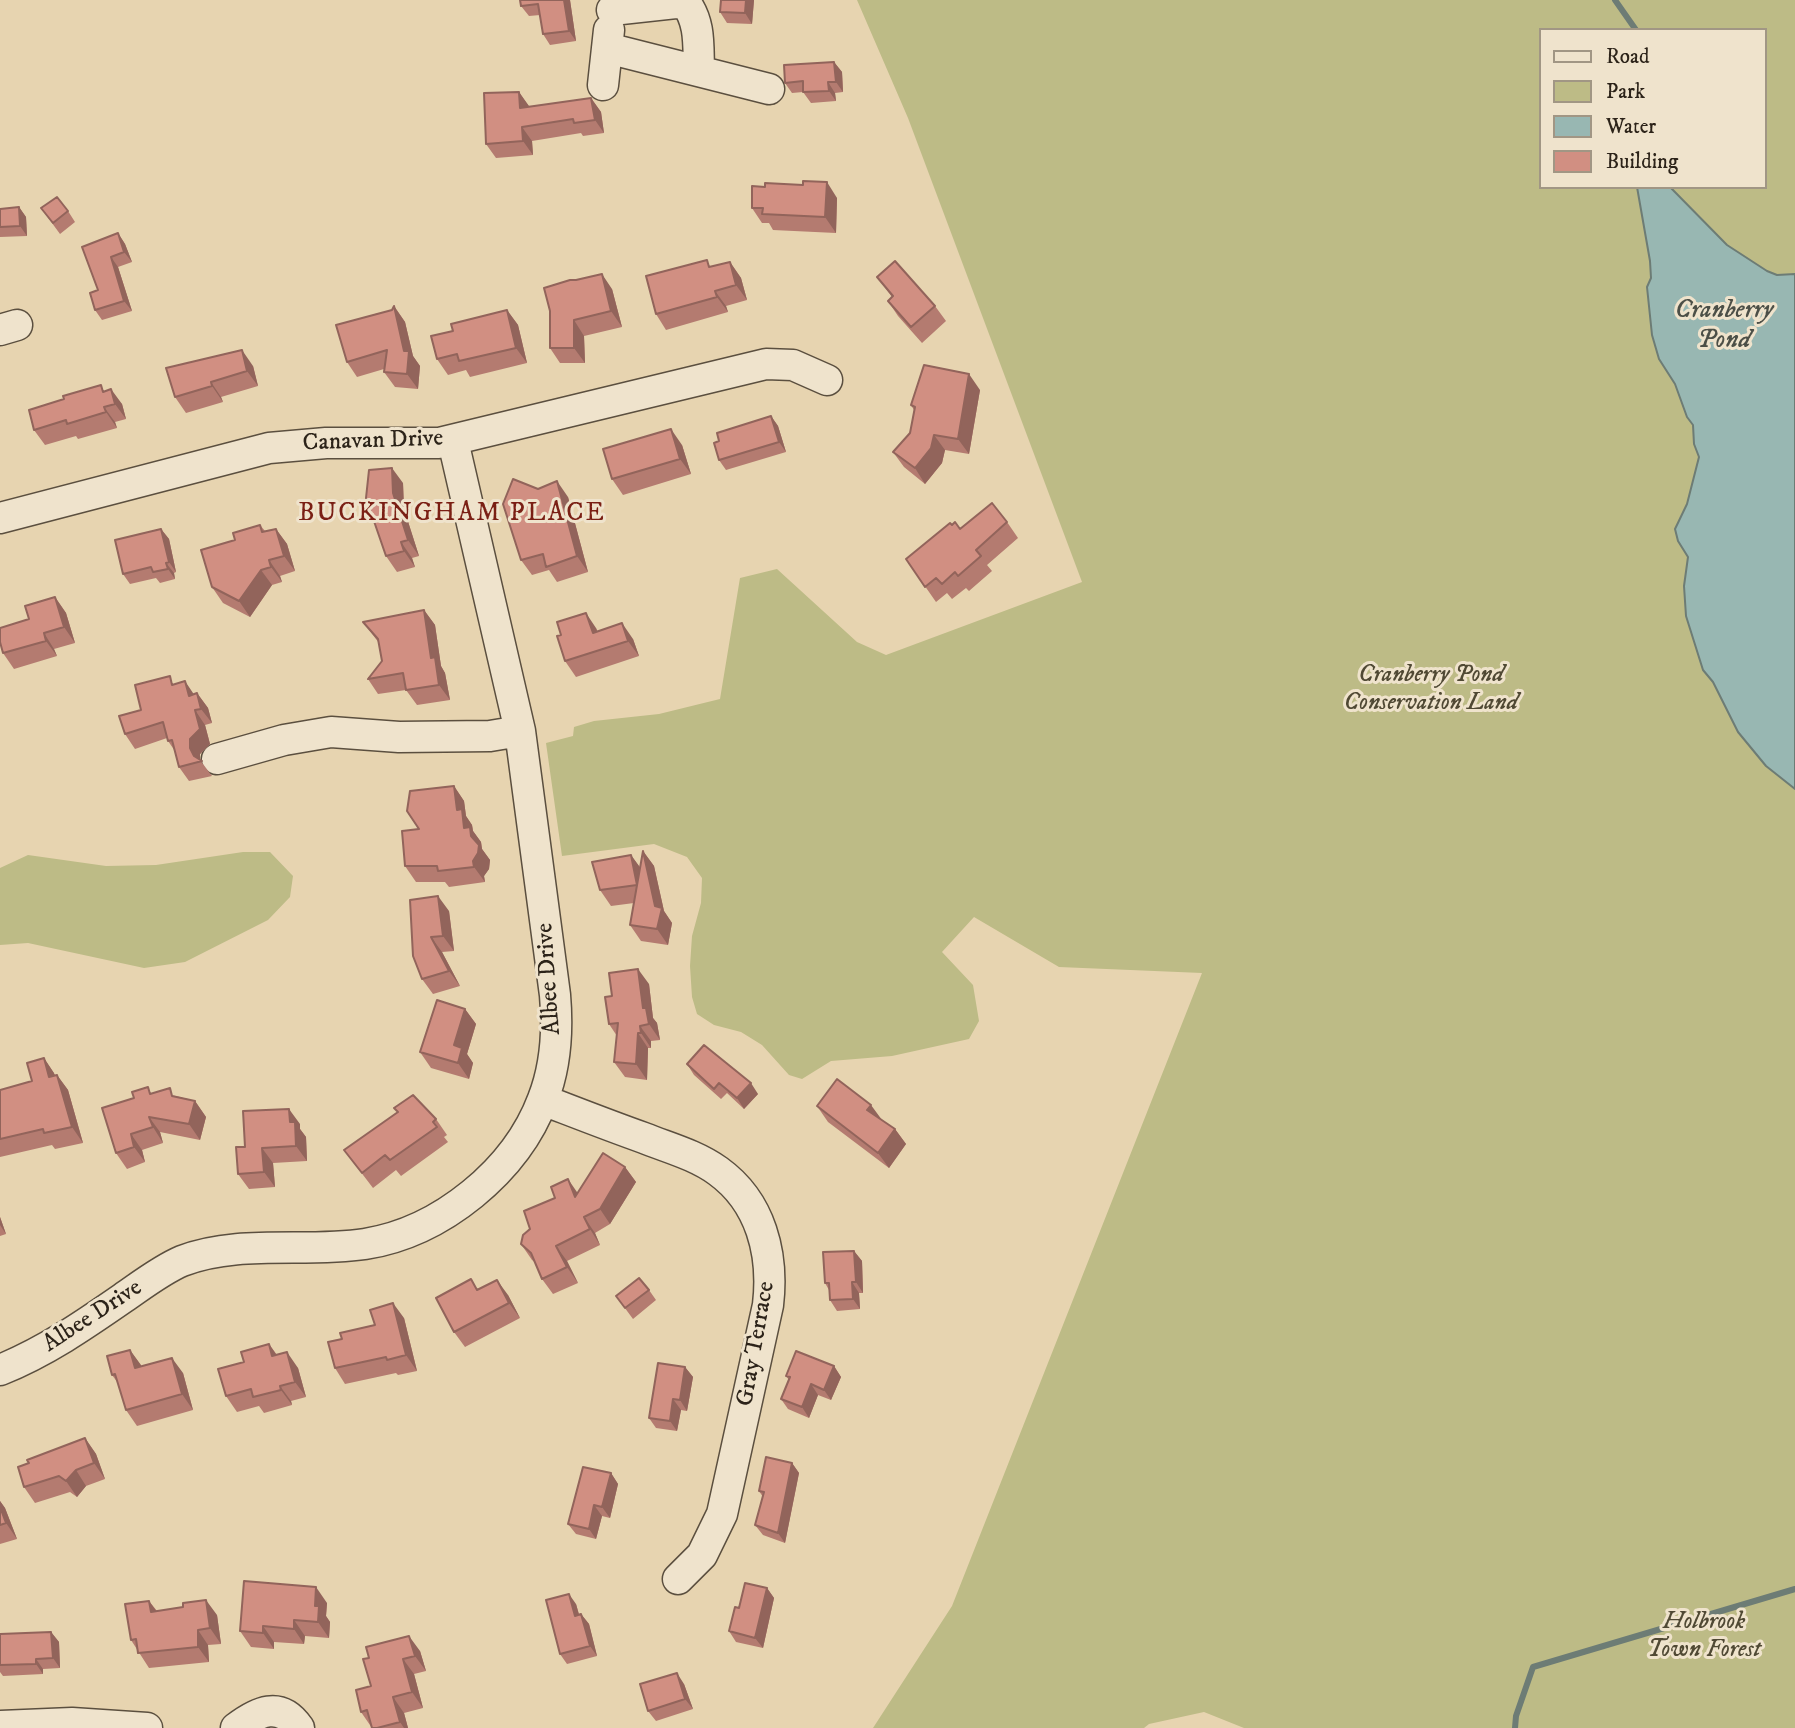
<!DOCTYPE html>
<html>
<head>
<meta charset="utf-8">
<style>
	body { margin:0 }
	#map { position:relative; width:1795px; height:1728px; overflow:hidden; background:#e7d4b0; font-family:"IM FELL DW Pica",serif }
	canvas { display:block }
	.legend { position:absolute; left:1539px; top:28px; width:228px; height:161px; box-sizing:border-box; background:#efe3cc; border:2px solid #a19684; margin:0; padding:9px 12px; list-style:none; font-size:21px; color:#2c2319 }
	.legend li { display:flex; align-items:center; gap:14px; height:35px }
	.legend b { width:35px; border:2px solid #a19684 }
</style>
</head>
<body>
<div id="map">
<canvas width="1795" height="1728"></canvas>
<ul class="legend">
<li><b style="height:9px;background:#efe3cc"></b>Road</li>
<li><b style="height:19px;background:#bdbb86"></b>Park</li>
<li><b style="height:19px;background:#98b7b2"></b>Water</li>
<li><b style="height:19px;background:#d18f82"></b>Building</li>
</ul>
</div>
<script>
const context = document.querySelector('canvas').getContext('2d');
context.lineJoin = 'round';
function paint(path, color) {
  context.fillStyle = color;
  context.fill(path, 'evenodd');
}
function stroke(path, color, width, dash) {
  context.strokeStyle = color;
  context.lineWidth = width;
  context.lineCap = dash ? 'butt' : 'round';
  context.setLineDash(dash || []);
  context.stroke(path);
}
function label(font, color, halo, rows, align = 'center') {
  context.font = font + ' "IM FELL DW Pica",serif';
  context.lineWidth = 6;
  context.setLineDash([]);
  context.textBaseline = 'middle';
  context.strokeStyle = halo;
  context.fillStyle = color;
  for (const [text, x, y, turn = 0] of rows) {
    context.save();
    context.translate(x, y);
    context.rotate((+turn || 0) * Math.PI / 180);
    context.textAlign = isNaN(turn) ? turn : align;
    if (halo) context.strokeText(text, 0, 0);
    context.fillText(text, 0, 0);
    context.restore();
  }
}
const green = new Path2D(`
	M857,0H1795V1728H1244L1204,1712L1149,1724L1144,1728H873L952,1606L1202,973L1059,967L974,917L942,952L973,985L979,1021L969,1039L892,1056L831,1061L802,1079L789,1075L762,1045L741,1032L714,1025L697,1014L692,997L690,966L692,936L701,903L702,878L687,857L654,844L562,856L546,743L573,736L574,727L594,721L659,714L720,699L740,578L777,569L857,642L886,655L1082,582L908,118ZM1541,30H1765V187H1541Z
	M243,852H270L293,876L290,897L268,920L185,962L144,968L28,943L0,945V868L28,855L106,866L156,865Z`);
const water = new Path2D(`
	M1637,187H1670L1727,245L1767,271L1777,275L1795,274V789L1766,766L1738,732L1713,682L1703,670L1686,616L1684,586L1688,557L1678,541L1675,529L1687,504L1699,457L1694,444L1693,425L1687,417L1675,384L1659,359L1652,335L1647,287L1651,278L1650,261Z`);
const stream = new Path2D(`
	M1615,0L1636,30
	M1515,1728L1516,1716L1533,1667L1795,1589`);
const minor = new Path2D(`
	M612,10L685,2C701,23 698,46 699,71
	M607,48L769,89
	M603,85L609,30
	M0,330L17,325
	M0,518L269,448L326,443H439L766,364L793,365L827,380
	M217,759L284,740L331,732L399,737L490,736L520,731
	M543,1100C577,1113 610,1126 644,1138C669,1148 696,1155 718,1171C761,1202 774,1254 768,1305L722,1514L702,1555L678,1579
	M0,1370C45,1352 84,1325 123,1298C142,1285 161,1270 182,1261C239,1239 306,1253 365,1244C441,1232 516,1171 543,1099C556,1066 558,1030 555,995L520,731L453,441
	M0,1726L72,1723L147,1728
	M236,1728C257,1712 280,1700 299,1728`);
const wall = new Path2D(`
	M520,0H570L576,41L550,45L543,34L540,15L529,16L521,6Z
	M721,0H754L752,24L727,23L720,12Z
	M834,62L842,72L843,92L835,93L836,101L811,103L803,92L792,93L785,83Z
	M519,92L529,107L591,98L601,112L604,133L583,136L581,133L532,141L533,155L496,158L486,144Z
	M803,185L837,198L836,233L773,230L769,223H762L752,208L765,187Z
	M19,207L26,217L27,236L0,237V209Z
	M41,208L68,211L75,222L60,234Z
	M118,233L125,244L132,262L118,267L132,311L102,320L95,310L98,290Z
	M730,262L741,278L747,300L726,306L728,312L666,330L656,314L712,267Z
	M877,277L935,306L946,321L922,343L898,316L888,301L892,297Z
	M612,289L622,327L584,336L585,363H560L550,348V311Z
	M394,306L405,322L413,356L420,366L418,389L395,387L384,372V369L357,377L347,362L392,310Z
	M507,310L518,325L527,363L470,377L466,370L448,375L437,359L453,331Z
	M253,366L258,386L221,397L223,402L186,413L175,397L166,368Z
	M980,390L969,454L945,450L942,463L925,484L904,467L893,452L910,433L914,410L911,405Z
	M105,391L122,404L126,419L115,422L117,428L78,439L76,436L45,445L34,430Z
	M771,416L778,426L786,452L726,470L719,460V441Z
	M682,445L691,474L623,495L612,479Z
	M403,483L404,509L419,556L412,558L415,567L397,572L386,556Z
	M568,497L588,572L557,582L549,570L532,575L521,560Z
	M1007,522L1018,538L987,565L992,571L969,591L966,588L952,599L947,593L936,602L906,559L952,525L960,529Z
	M260,525L265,531L276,529L287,544L295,571L280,576L282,582L272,585L250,617L223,603L212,587L235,540Z
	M161,529L169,539L176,572L174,573L175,579L160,583L156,578L130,584L123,574Z
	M55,597L66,613L75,643L54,649L57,656L14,669L3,653L29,619Z
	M424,610L435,625L441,666L445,673L450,700L417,705L406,690L378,694L368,679L382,661L379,643L363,622Z
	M596,628L598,632L633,639L639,656L576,677L565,661Z
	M175,684L194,694L197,693L208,708L212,723L205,725L210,744L200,754V760L212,776L189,781L179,767L175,751L168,741L167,738L135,749L125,734L141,710Z
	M454,786L464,801L466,816L472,825L473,831L481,842L482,849L490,860L489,869L484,876L485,882L449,887L445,882H416L405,866L419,829Z
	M643,851L654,866L664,911L672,923L668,945L641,941L630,925L634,903L611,906L600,890L631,855L640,868Z
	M449,911L454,951L442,952L460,986L433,994L422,979L413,956Z
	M649,984L653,1018L657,1023L660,1040L651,1041V1048H648L647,1080L625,1077L614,1062L617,1036L609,1024L612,996Z
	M465,1009L476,1024L467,1054L473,1063L469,1079L431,1068L420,1052Z
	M44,1058L55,1075H57L68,1090L83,1143L55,1149L52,1145L0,1157V1090L32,1081Z
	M687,1064L758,1094L744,1109L727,1093L721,1099L694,1075Z
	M153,1093L176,1096L195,1101L206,1117L200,1140L160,1132L163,1143L142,1150L145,1162L127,1169L116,1153Z
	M817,1106L895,1129L906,1144L889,1168L828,1122Z
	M436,1119L447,1135L444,1137L448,1142L401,1176L396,1170L373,1188L344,1150Z
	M300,1124V1129L306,1137L307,1161L273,1163L275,1187L249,1189L238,1174L245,1147Z
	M625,1167L636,1182L610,1224L595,1233L600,1245L567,1261L578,1283L553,1294L542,1279L536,1263L532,1260L521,1244L577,1193Z
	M0,1217L6,1234L0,1236Z
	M854,1251L862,1261L863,1293H859L860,1309L837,1311L830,1300L829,1290L825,1283Z
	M479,1290L508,1295L520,1318L465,1347L454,1332Z
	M649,1290L656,1300L633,1319L616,1296Z
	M404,1318L417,1371L398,1375L396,1373L345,1384L335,1368L342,1339Z
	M269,1344L277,1355L298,1368L306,1397L291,1401L292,1405L264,1413L259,1406L237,1412L226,1396L244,1362Z
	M130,1350L141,1366L183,1373L193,1410L137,1426L126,1410L118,1383L112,1375Z
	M834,1366L841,1377L831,1400L818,1395L809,1418L788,1409L781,1399L789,1380L786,1376Z
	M685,1367L693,1377L687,1411L681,1410L677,1431L656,1428L649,1418Z
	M85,1438L96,1454L105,1479L86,1486L77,1497L70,1492L35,1503L24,1487L29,1463Z
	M792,1463L799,1473L785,1543L763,1535L755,1525L763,1497L759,1491Z
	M611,1473L618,1484L610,1518L602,1516L596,1539L576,1534L568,1524Z
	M0,1501L5,1508L17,1539L0,1544Z
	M767,1588L774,1598L763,1648L736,1642L729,1631L739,1608Z
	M149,1601L157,1611L217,1615L221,1644L208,1645L209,1662L149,1668L131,1640Z
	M327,1603L326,1616L330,1622L329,1638L305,1636L304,1644L274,1642V1649L251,1647L240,1631Z
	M576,1604L579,1614H581L589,1624L597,1656L567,1664L560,1654Z
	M51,1632L59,1642L60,1668L43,1669V1674L3,1676L0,1672V1634Z
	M420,1651L426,1671L414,1674L423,1708L404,1713L408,1728H372L361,1712L371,1686L363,1659Z
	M684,1684L693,1709L656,1721L648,1711Z`);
const shadedWall = new Path2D(`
	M564,0H570L576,41L569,31Z
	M746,0H754L752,24L745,13Z
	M834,62L842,72L843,92L836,82Z
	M828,82L835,93L836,101L829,91Z
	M519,92L529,106L530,122L520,108Z
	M591,98L601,112L604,133L595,120Z
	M522,127L532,141L533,155L523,141Z
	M827,182L837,198L836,233L825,217Z
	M19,207L26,217L27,236L20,226Z
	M118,233L125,244L132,262L124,252Z
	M111,257L118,267L132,311L124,301Z
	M730,262L741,278L747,300L736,285Z
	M602,274L612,289L622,327L611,311Z
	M715,291L726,306L728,312L717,297Z
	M394,306L405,322L413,356L420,366L418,389L407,374L404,351Z
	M507,310L518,325L527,363L516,348Z
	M574,320L584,336L585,363L574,348Z
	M242,350L253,366L258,386L247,371Z
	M969,374L980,390L969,454L958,439Z
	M211,382L221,397L223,402L212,386Z
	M111,389L122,404L126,419L115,404Z
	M104,407L115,422L117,428L106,412Z
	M771,416L778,426L786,452L779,442Z
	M671,429L682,445L691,474L680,459Z
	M934,435L945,450L942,463L925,484L915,468Z
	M392,468L403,483L404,509L419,556L408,540L393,493Z
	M557,481L568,497L588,572L577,556Z
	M161,529L169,539L176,572L169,562Z
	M276,529L287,544L295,571L284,556Z
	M401,542L412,558L415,567L404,551Z
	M269,560L280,576L282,582L271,567Z
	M166,563L174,573L175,579L168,569Z
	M261,570L272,585L250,617L239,601Z
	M55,597L66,613L75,643L64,627Z
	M424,610L435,625L441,666L445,673L450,700L439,685L431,658Z
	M586,613L596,628L603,649L593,633Z
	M622,623L633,639L639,656L628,641Z
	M44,633L54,649L57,656L46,641Z
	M185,681L195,696L199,710L189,696Z
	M197,693L208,708L212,723L201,709Z
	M195,710L205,725L210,744L200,754V761L194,756L190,748V739Z
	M454,786L464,801L466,816L472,825L473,831L481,842L482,849L490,860L489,869L484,876L485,882L474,867L464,828L457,810Z
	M643,851L654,866L664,911L672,923L668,945L657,929L655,906Z
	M631,855L642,870L637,885Z
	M438,896L449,911L454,951L443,936Z
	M431,937L442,952L460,986L449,971Z
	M638,969L649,984L653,1018L657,1023L660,1040L649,1024L643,1008Z
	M465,1009L476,1024L467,1054L473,1063L469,1079L458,1063L454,1045Z
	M640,1026L651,1041V1048L641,1033Z
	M638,1033L648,1048L647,1080L636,1064Z
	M44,1058L54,1073L60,1093L49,1077Z
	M57,1075L68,1090L83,1143L72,1127Z
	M751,1083L758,1094L744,1109L737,1098Z
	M195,1101L206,1117L200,1140L189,1124Z
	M871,1105L882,1120L867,1110Z
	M289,1109L300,1124V1129L306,1137L307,1161L296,1146L290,1122Z
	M149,1117L160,1132L163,1143L153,1127Z
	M895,1129L906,1144L889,1168L878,1153Z
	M131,1134L142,1150L145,1162L134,1147Z
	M262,1148L273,1163L275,1187L264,1172Z
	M625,1167L636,1182L610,1224L600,1209Z
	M568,1179L579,1195L575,1197Z
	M0,1217L6,1234L0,1225Z
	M584,1217L595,1233L600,1245L590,1229Z
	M556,1246L567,1261L578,1283L567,1267Z
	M854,1251L862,1261L863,1293L856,1282Z
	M497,1280L508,1295L520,1318L509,1303Z
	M852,1282L859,1293L860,1309L853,1299Z
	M393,1303L404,1318L417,1371L406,1355Z
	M269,1344L280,1360L272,1356Z
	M130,1350L141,1365L146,1384L135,1368Z
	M287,1352L298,1368L306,1397L295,1382Z
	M172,1358L183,1373L193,1410L182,1394Z
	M834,1366L841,1377L831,1400L824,1390Z
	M685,1367L693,1377L687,1411L680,1400Z
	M811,1384L818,1395L809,1418L802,1407Z
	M280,1386L291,1401L292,1405L281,1390Z
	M673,1399L681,1410L677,1431L670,1421Z
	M85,1438L96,1454L105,1479L94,1463Z
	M792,1463L799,1473L785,1543L778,1533Z
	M76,1470L86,1486L77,1497L66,1481Z
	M611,1473L618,1484L610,1518L602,1507Z
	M0,1501L5,1508L17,1539L6,1523L0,1507Z
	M594,1505L602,1516L596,1539L589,1529Z
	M316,1587L327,1603L326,1616L330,1622L329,1638L318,1622L315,1606Z
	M767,1588L774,1598L763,1648L755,1638Z
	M569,1594L576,1604L582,1626L575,1616Z
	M206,1600L217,1615L221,1644L210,1628Z
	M149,1601L160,1616L151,1612Z
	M581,1614L589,1624L597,1656L590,1646Z
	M294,1620L305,1636L304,1644L294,1629Z
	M263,1626L274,1642V1649L263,1633Z
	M198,1630L208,1645L209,1662L198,1647Z
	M51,1632L59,1642L60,1668L53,1658Z
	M409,1636L420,1651L426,1671L415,1656Z
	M36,1659L43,1669V1674L36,1664Z
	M403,1659L414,1674L423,1708L412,1692Z
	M677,1673L684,1684L693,1709L685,1699Z
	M393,1697L404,1713L408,1728H404L400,1722Z`);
const building = new Path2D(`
	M520,0H564L569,31L543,34L538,4L521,6Z
	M721,0H746L745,13L720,12Z
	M834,62L836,82H828L829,91L803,92V81L785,83L784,65Z
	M519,92L520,108L591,98L595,120L574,123L573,119L522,127L523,141L486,144L484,93Z
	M803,181L827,182L825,217L762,214L763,208H752V186L765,187V183L803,185Z
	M57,197L68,211L53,223L41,208Z
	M19,207L20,226L0,227V209Z
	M118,233L124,252L111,257L124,301L95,310L90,293L98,290L82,247Z
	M707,260L709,267L730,262L736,285L715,291L717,297L656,314L646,276Z
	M895,261L935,306L911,327L888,301L893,296L877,277Z
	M602,274L611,311L574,320V348H550V311L544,288L570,280H576Z
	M394,306L404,351H409L407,374L384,372L387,350L347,362L336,325L392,310Z
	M507,310L516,348L459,361L457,354L437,359L431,336L453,331L451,324Z
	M242,350L247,371L211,382L212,386L175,397L166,368Z
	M924,365L969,374L958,439L934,435L931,448L915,468L893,452L910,433L915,407L911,405Z
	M101,385L103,392L111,389L115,404L104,407L106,412L67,424L66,420L34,430L29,410L64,399L63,396Z
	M771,416L779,442L719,460L714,443L719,441L717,433Z
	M671,429L680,459L612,479L603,449Z
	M392,468L393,493L408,540L401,542L404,551L386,556L366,498L369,470Z
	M513,479L538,489L557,481L577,556L546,567L543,554L521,560L503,504Z
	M992,503L1007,522L976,550L981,556L958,576L955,572L942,584L936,578L925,587L906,559L950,523L952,525L955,522L960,529Z
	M260,525L262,532L276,529L284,556L269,560L271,567L261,570L239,601L212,587L201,550L235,540L233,533Z
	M161,529L169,562L166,563L168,569L153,572L151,567L123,574L115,540Z
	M55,597L64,627L44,633L46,641L3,653L0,642V628L29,619L25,606Z
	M424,610L431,658L435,657L439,685L406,690L403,673L368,679L382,661L378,639L363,622Z
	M586,613L593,633L622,623L628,641L565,661L557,636L561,635L557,622Z
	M170,676L172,685L185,681L189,696L197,693L201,709L195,710L200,729L190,739V748L194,756L202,761L179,767L172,740L168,741L163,722L125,734L119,716L141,710L135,685Z
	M454,786L457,810L462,809L464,828L470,827L471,836L479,845L478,853L473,861L474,867L438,871L437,866H405L402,831L419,829L407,811L410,791Z
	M643,851L655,906L662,908L657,929L630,925Z
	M631,855L637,885L600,890L592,862Z
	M438,896L443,936L431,937L449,971L422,979L413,956L410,900Z
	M638,969L643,1008H646L649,1024L640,1026L641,1033H638L636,1064L614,1062L618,1023L609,1024L605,997L612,996L609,973Z
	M437,1000L465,1009L454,1045L462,1048L458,1063L420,1052Z
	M704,1045L751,1083L737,1098L719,1083L714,1089L687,1064Z
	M44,1058L49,1077L57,1075L72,1127L44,1133L43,1129L0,1139V1090L32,1081L27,1063Z
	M837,1079L871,1105L867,1110L895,1129L878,1153L817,1106Z
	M148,1087L150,1094L170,1088L172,1096L195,1101L189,1124L149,1117L153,1127L131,1134L134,1147L116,1153L102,1108L134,1098L132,1092Z
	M413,1095L436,1119L433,1122L437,1127L390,1160L385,1155L362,1173L344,1150L398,1112L394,1108Z
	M289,1109L290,1122H295L296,1146L262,1148L264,1172L238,1174L236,1147H245L243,1111Z
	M603,1153L625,1167L600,1209L584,1217L590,1229L556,1246L567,1267L542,1279L531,1253L521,1244L523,1235L530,1229L524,1211L555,1198L551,1187L568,1179L575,1197Z
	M854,1251L856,1282H852L853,1299L830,1300L829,1283H825L823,1252Z
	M639,1278L649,1290L625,1308L616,1296Z
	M471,1279L477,1290L497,1280L509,1303L454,1332L436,1298Z
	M393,1303L406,1355L387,1360L386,1357L335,1368L328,1342L342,1339L340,1333L375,1325L370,1310Z
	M269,1344L272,1356L287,1352L295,1382L280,1386L281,1390L253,1397L251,1389L226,1396L218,1369L244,1362L241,1352Z
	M130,1350L135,1368L172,1358L182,1394L126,1410L115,1374L112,1375L107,1356Z
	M796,1351L834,1366L824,1390L811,1384L802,1407L781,1399L790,1377L786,1376Z
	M658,1363L685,1367L680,1400L673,1399L670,1421L649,1418Z
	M85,1438L94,1463L76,1470L66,1481L59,1476L24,1487L18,1467L29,1463L27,1460Z
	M766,1457L792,1463L778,1533L755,1525L764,1492L759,1491Z
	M583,1467L611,1473L602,1507L594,1505L589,1529L568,1524Z
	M0,1507L6,1523L0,1525Z
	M244,1581L316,1587L315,1606H319L318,1622L294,1620V1629L263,1626V1633L240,1631Z
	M745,1583L767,1588L755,1638L729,1631L735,1607L739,1608Z
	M569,1594L575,1616L581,1614L590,1646L560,1654L546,1600Z
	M206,1600L210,1628L198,1630V1647L138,1653L136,1639L131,1640L125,1604L149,1601L151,1612L183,1607V1603Z
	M51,1632L53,1658L36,1659V1664L0,1665V1634Z
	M409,1636L415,1656L403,1659L412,1692L393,1697L400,1722L377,1728H372L367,1710L361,1712L356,1690L371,1686L363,1659L369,1658L366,1647Z
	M677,1673L685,1699L648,1711L640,1684Z`);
const streetNames = [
	["Canavan Drive",373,442,-2],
	["Albee Drive",550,979,-94],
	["Albee Drive",93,1317,-33],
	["Gray Terrace",757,1344,-80]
];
const parkNames = [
	["Cranberry Pond",1431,676],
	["Conservation Land",1431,704],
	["Holbrook",1704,1623],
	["Town Forest",1704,1651]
];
const waterNames = [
	["Cranberry",1724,312],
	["Pond",1724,342]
];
const neighbourhoodNames = [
	["BUCKINGHAM PLACE",452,515]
];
paint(green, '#bdbb86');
paint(water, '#98b7b2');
stroke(water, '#6d7c75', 2);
stroke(stream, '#6d7c75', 6);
stroke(minor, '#5b4f3f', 33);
stroke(minor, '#efe3cc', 30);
paint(wall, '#b47b70');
paint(shadedWall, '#92645b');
paint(building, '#d18f82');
stroke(building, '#92645b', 2);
label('24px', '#2c2319', '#efe3cc', streetNames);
label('italic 24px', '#504934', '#efe3cc', parkNames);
label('italic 26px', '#4c4f47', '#efe3cc', waterNames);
context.letterSpacing = '2px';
label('26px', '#7a1f14', '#efe3cc', neighbourhoodNames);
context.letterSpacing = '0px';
</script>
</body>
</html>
